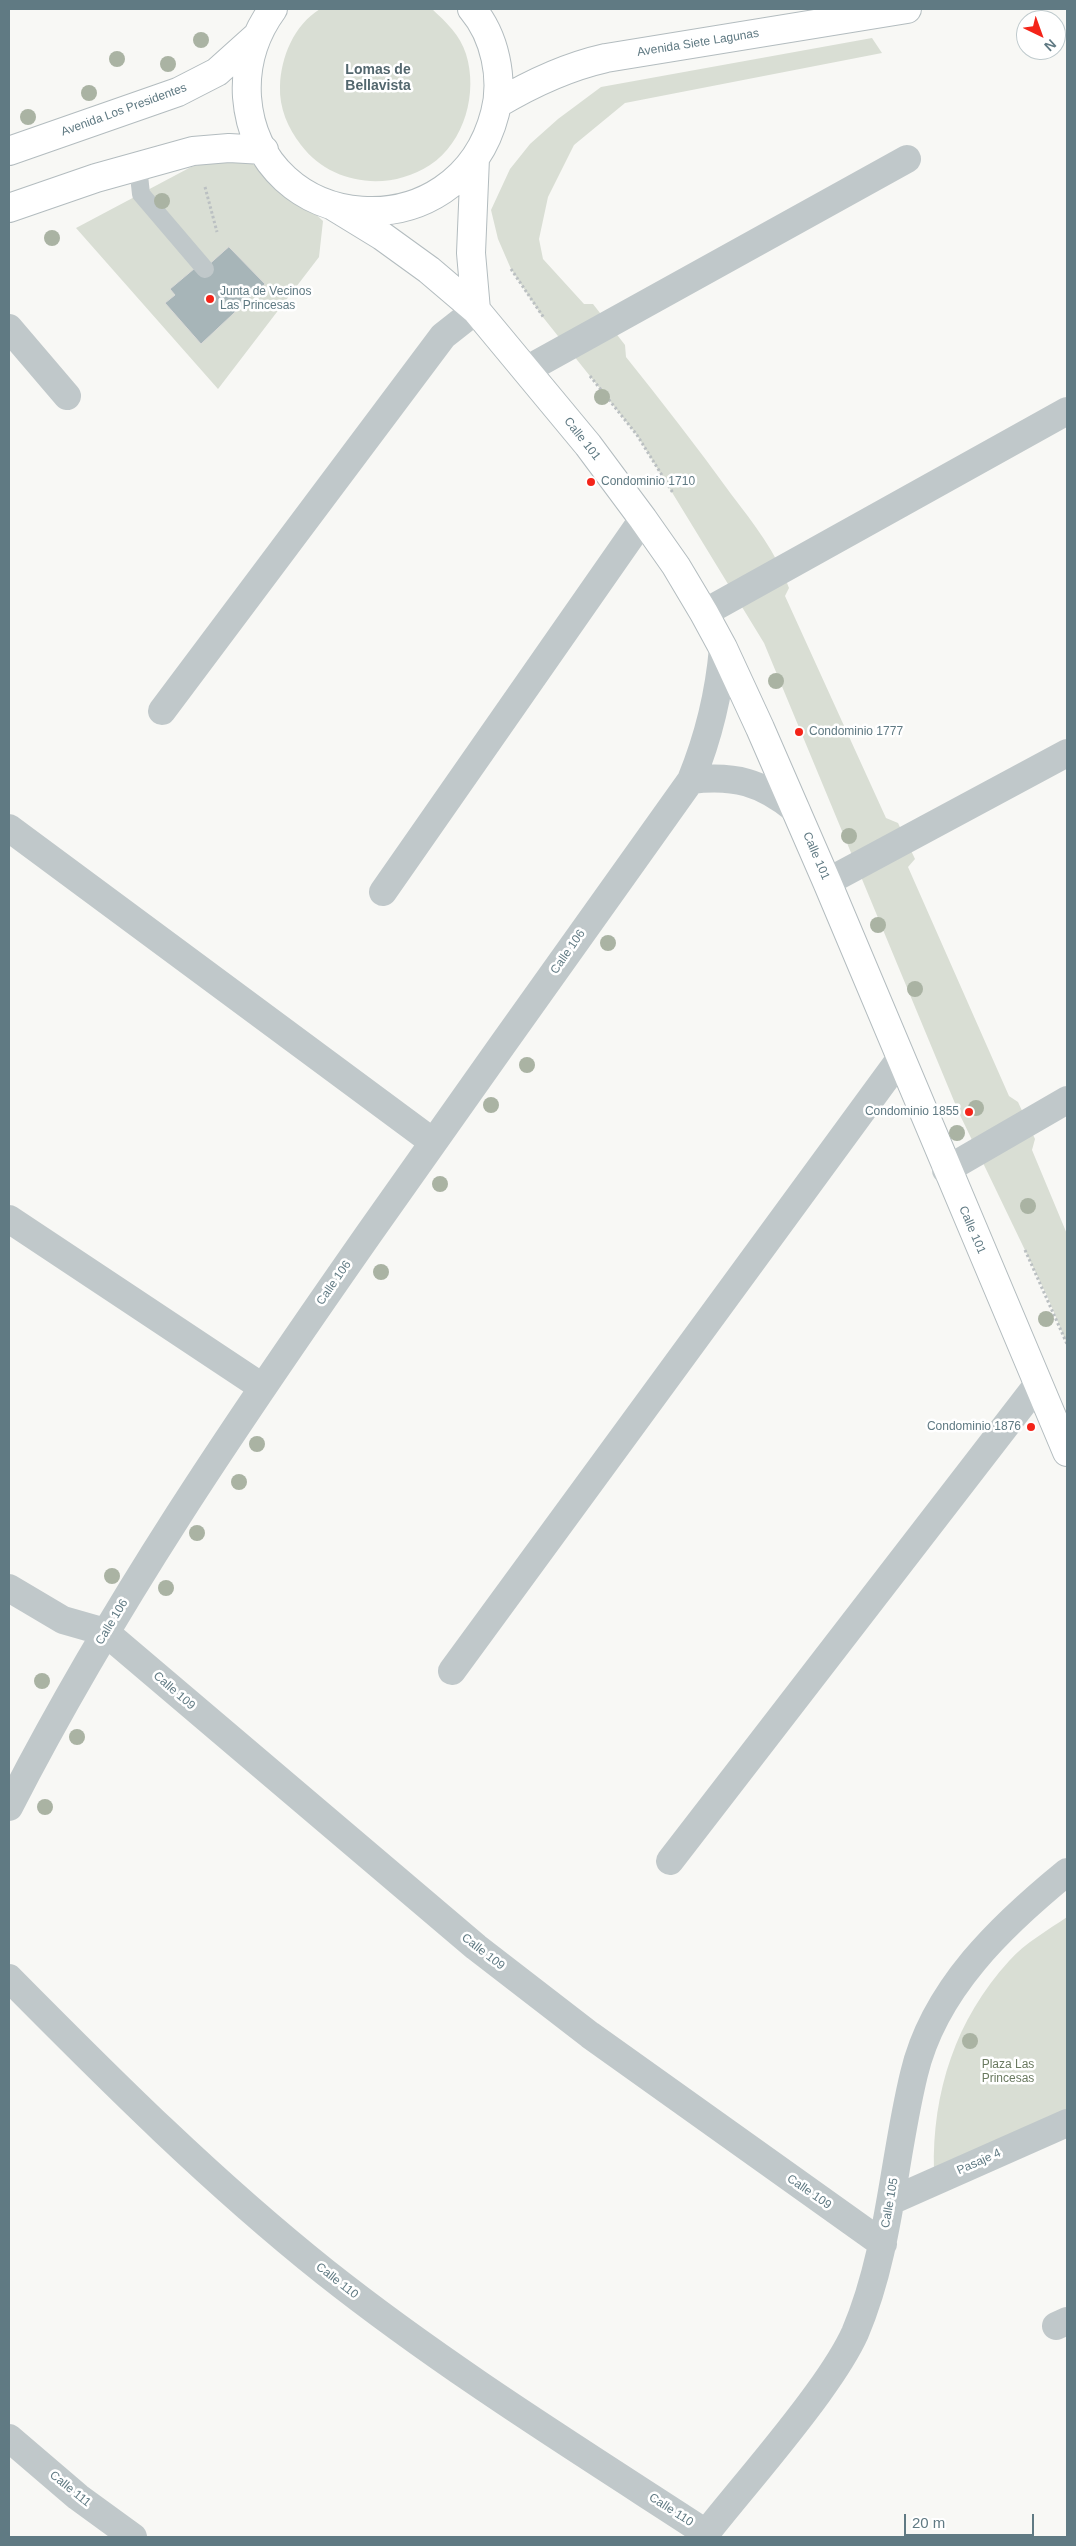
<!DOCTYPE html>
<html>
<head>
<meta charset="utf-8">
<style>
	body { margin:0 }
	#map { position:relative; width:1076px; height:2546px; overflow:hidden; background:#f8f8f5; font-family:Arial,sans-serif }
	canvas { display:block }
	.frame { position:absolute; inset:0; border:10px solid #607a83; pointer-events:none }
	.north { position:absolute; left:1016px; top:10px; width:50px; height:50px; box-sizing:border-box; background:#fff; border:1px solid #bfcacd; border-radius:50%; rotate:138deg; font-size:14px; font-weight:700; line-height:20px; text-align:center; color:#607a83 }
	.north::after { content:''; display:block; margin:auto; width:18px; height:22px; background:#f42419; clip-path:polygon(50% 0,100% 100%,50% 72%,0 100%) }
	.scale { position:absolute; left:904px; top:2514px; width:130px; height:22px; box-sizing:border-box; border:2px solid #607a83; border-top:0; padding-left:6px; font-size:15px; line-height:18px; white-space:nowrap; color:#607a83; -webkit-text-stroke:4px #fff; paint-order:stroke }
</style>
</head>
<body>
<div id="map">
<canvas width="1076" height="2546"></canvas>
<div class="frame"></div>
<div class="north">N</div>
<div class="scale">20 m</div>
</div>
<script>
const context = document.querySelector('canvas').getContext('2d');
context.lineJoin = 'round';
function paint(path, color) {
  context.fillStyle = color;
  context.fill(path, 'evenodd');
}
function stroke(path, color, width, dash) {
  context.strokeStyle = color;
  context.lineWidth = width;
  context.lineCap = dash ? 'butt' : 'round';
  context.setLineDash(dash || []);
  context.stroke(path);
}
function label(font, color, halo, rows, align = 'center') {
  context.font = font + ' Arial,sans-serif';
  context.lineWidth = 5;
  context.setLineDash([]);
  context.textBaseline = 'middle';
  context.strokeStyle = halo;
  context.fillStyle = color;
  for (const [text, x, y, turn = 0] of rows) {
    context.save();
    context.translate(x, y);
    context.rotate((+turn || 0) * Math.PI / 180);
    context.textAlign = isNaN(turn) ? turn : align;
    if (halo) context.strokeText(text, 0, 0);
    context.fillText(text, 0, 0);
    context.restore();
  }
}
const green = new Path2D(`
	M320,9H432C446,22 460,35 466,54C478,92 465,142 430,165C389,192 331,185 301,145C288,128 279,108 280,86C281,57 294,25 320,9Z
	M872,38L882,53L625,103L574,145L548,197L539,239L543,259L584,304H593L625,345L626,357C662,402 697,447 731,494C754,524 776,552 789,588L785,596L886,818L898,823L915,859L908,867L1009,1096L1018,1102L1035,1139L1032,1150L1067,1234V1344L1048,1298L959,1113L764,643L637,435L542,316L511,269L498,239L491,210L510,169L530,144L558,119L601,87Z
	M222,159L253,164L306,205L323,221L319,257L218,389L76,228L191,167Z
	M1067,1917V2110L934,2171C932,2092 956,2019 1009,1961C1025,1943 1048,1930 1067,1917Z`);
const building = new Path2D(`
	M229,247L265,284L201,344L165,303L175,295L170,289L195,268L199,273Z`);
const path = new Path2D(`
	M205,187L217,232
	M511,269L544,318
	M590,376L637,435L673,493
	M1025,1250L1067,1344`);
const lane = new Path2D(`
	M138,166L141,194L205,269`);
const street = new Path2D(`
	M9,328L67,396
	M526,370L907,159
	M704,613L1067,411
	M162,711L443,336L476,310
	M691,780C735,775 761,782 796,810
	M9,828L433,1142
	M827,882L1067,753
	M383,892L643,519
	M946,1170L1067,1100
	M9,1219L262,1387
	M9,1588L63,1620L105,1632L476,1947L590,2035L883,2244
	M452,1671L900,1059
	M9,1807C113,1604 238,1421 368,1235C475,1083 583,931 691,780C709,736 719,695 723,648
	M670,1861L1038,1384
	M9,1978C110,2080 212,2182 325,2272C445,2367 577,2449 706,2533
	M891,2201L1067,2123
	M1056,2326L1067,2321
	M9,2438L78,2497L133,2537
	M703,2537C741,2489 782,2443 818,2393C831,2375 845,2355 855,2333C890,2251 893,2160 914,2074C934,1989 1002,1925 1067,1872`);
const secondary = new Path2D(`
	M273,9C254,35 245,65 247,97C258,238 459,254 495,113C504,79 495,36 472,9
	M497,104C532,83 566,67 606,58L907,9
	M9,151L178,92L217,72L256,37
	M475,158L471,253L476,310
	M333,206L382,236L429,270L476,310L588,445L643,519L676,566L704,613L723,648L760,728L827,882L1067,1452
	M9,208L96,178L193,151L229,148L264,150`);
const trees = [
	[201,40],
	[117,59],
	[168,64],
	[89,93],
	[28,117],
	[162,201],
	[52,238],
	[602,397],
	[776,681],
	[849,836],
	[878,925],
	[608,943],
	[915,989],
	[527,1065],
	[491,1105],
	[976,1108],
	[957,1133],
	[440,1184],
	[1028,1206],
	[381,1272],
	[1046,1319],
	[257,1444],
	[239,1482],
	[197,1533],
	[112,1576],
	[166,1588],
	[42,1681],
	[77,1737],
	[45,1807],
	[970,2041]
];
const markers = [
	[210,299,5,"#f42419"],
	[591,482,5,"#f42419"],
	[799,732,5,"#f42419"],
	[969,1112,5,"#f42419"],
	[1031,1427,5,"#f42419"]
];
const streetNames = [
	["Avenida Siete Lagunas",698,43,-9],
	["Avenida Los Presidentes",124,110,-20],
	["Calle 101",582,439,52],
	["Calle 101",816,856,67],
	["Calle 106",568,952,-55],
	["Calle 101",972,1230,67],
	["Calle 106",334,1283,-55],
	["Calle 106",112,1622,-59],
	["Calle 109",174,1691,41],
	["Calle 109",483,1952,38],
	["Pasaje 4",979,2162,-24],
	["Calle 109",809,2192,35],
	["Calle 105",890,2203,-80],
	["Calle 110",337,2281,38],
	["Calle 111",70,2489,39],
	["Calle 110",671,2510,33]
];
const poiNames = [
	["Junta de Vecinos",220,292],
	["Las Princesas",220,306],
	["Condominio 1710",601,482],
	["Condominio 1777",809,732],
	["Condominio 1855",959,1112,"right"],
	["Condominio 1876",1021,1427,"right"]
];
const parkNames = [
	["Plaza Las",1008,2065],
	["Princesas",1008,2079]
];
const neighbourhoodNames = [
	["Lomas de",378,70],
	["Bellavista",378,86]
];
paint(green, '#d9ded4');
paint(building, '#a7b5b8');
stroke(building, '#dadad8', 1);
stroke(secondary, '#b3bcbf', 30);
stroke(path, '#bbc0c2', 3, [2.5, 2.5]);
stroke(lane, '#c0c8ca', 18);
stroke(street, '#c0c8ca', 28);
stroke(secondary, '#fff', 28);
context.fillStyle = '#aab3a3';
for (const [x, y] of trees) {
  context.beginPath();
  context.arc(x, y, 8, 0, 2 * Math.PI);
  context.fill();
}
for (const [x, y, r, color] of markers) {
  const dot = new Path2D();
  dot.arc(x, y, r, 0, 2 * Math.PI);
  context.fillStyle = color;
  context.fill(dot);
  stroke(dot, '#fff', 2);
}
label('12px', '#607a83', '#fff', streetNames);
label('12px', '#607a83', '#fff', poiNames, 'left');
label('12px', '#6a7a60', '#fff', parkNames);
label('bold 14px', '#53676e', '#fff', neighbourhoodNames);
</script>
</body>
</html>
